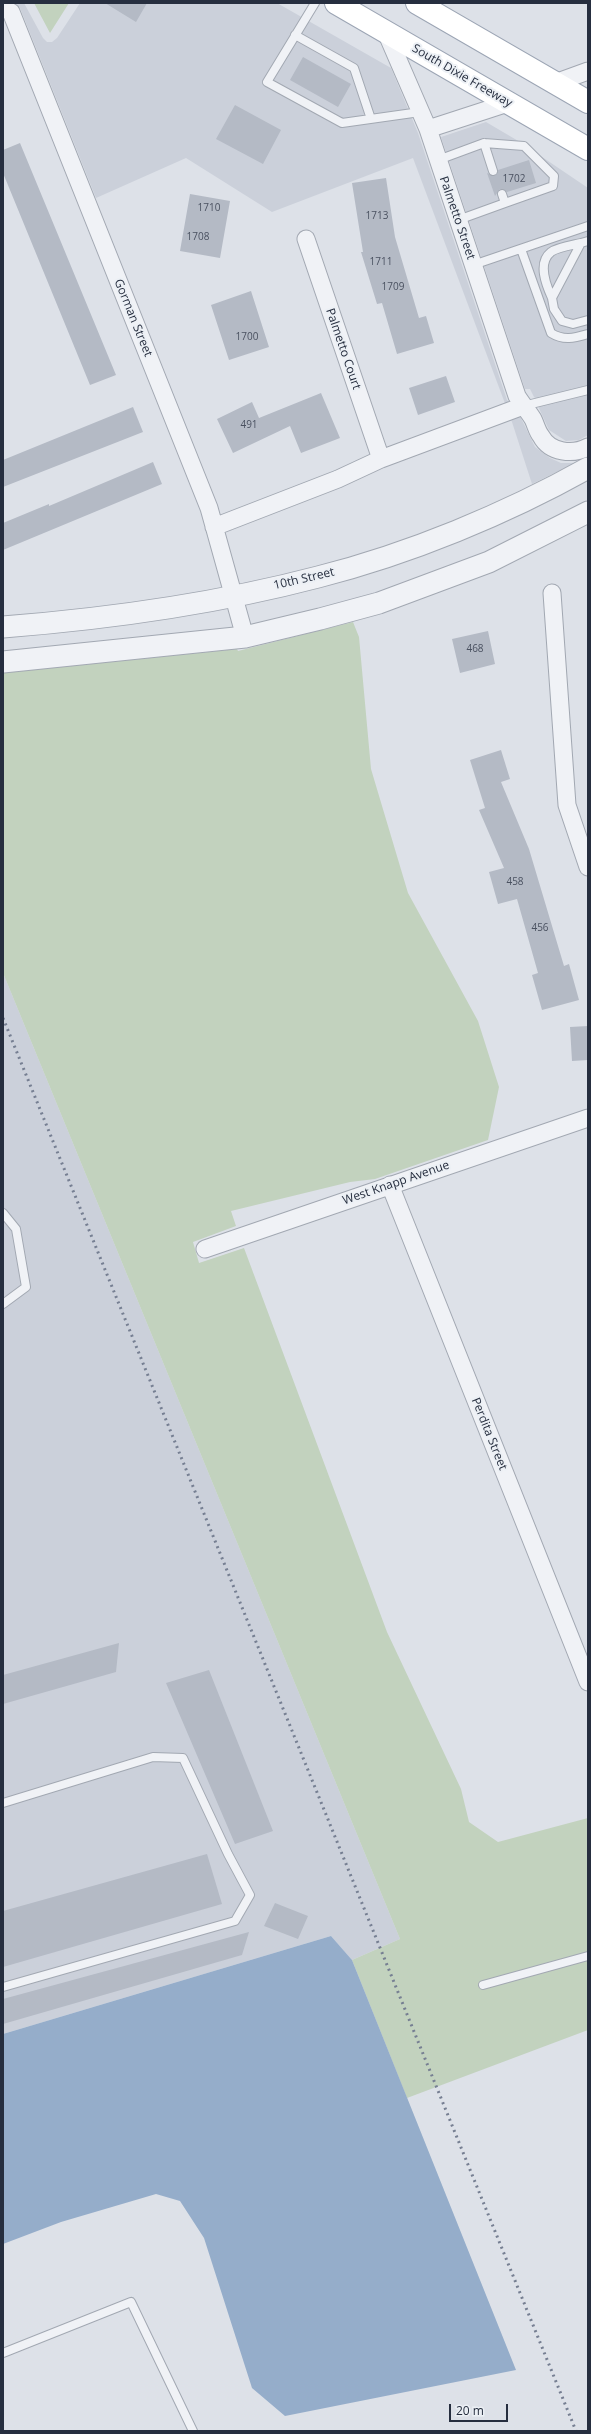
<!DOCTYPE html>
<html>
<head>
<meta charset="utf-8">
<style>
	body { margin:0 }
	#map { position:relative; width:591px; height:2434px; overflow:hidden; background:#dde1e8; font-family:"Open Sans",sans-serif }
	canvas { display:block }
	.frame { position:absolute; inset:0; border:4px solid #262e3f; pointer-events:none }
	.scale { position:absolute; left:449px; top:2404px; width:59px; height:18px; box-sizing:border-box; border:2px solid #262e3f; border-top:0; padding-left:5px; font-size:12px; line-height:14px; white-space:nowrap; color:#262e3f; -webkit-text-stroke:3px #ecf0f5; paint-order:stroke }
</style>
</head>
<body>
<div id="map">
<canvas width="591" height="2434"></canvas>
<div class="frame"></div>
<div class="scale">20 m</div>
</div>
<script>
const context = document.querySelector('canvas').getContext('2d');
context.lineJoin = 'round';
function paint(path, color) {
  context.fillStyle = color;
  context.fill(path, 'evenodd');
}
function stroke(path, color, width, dash) {
  context.strokeStyle = color;
  context.lineWidth = width;
  context.lineCap = dash ? 'butt' : 'round';
  context.setLineDash(dash || []);
  context.stroke(path);
}
function label(font, color, halo, rows, align = 'center') {
  context.font = font + ' "Open Sans",sans-serif';
  context.lineWidth = 4;
  context.setLineDash([]);
  context.textBaseline = 'middle';
  context.strokeStyle = halo;
  context.fillStyle = color;
  for (const [text, x, y, turn = 0] of rows) {
    context.save();
    context.translate(x, y);
    context.rotate((+turn || 0) * Math.PI / 180);
    context.textAlign = isNaN(turn) ? turn : align;
    if (halo) context.strokeText(text, 0, 0);
    context.fillText(text, 0, 0);
    context.restore();
  }
}
const built = new Path2D(`
	M15,3H24L43,38L47,42H52L57,38L80,3H277L391,68L418,133L507,400L518,412L535,447L550,458L561,463H575L532,484L512,422L413,158L272,212L186,158L96,198L20,8Z
	M486,122L520,142L588,188V435L579,440L566,441L549,430L538,406L540,402L534,397L530,389H525L441,137Z
	M3,973L400,1939L352,1960L331,1936L3,2034Z`);
const green = new Path2D(`
	M34,3H69L50,33Z
	M353,622L359,637L371,769L408,893L478,1021L499,1087L488,1140L375,1179L350,1182L231,1211L236,1226L193,1242L199,1263L244,1248L387,1632L461,1789L469,1822L498,1842L588,1818V2030L407,2098L352,1960L400,1939L3,973V673L237,649L238,651Z`);
const water = new Path2D(`
	M331,1936L352,1960L516,2370L285,2416L252,2388L204,2238L180,2201L156,2194L61,2222L3,2244V2034Z`);
const building = new Path2D(`
	M105,3H147L136,22Z
	M303,57L351,84L338,107L290,80Z
	M235,105L281,130L263,164L216,139Z
	M20,143L116,375L90,385L3,173V150Z
	M529,160L536,183L507,192L500,189L495,196L487,173L494,176L498,170Z
	M386,178L395,237L419,318L426,316L434,343L397,354L382,303L377,304L361,252H363L352,183Z
	M190,194L230,201L220,258L180,251Z
	M251,291L269,347L229,360L211,305Z
	M446,376L455,402L418,415L409,388Z
	M321,393L340,438L301,453L290,426L233,453L217,419L252,402L259,418Z
	M133,407L143,432L3,487V460Z
	M153,462L162,484L3,550V523L49,504V506Z
	M488,631L495,664L460,673L452,639Z
	M501,750L510,779L501,782L529,849L564,966L569,964L579,1000L542,1010L532,975L538,973L517,899L498,904L489,872L504,868L479,810L485,808L470,760Z
	M588,1026V1060L572,1061L570,1027Z
	M119,1643L116,1672L3,1704V1675Z
	M209,1670L273,1831L235,1844L166,1683Z
	M207,1854L222,1904L3,1967V1911Z
	M275,1903L308,1916L298,1939L264,1926Z
	M249,1932L242,1955L3,2024V1999Z`);
const service = new Path2D(`
	M315,3L267,82L342,123L420,112
	M295,35L354,68L371,119
	M484,143L524,146L554,176L553,186L505,203
	M438,160L484,143L493,171
	M458,220L505,203L502,194
	M588,241L581,243L552,298L554,309L562,321L573,324L588,320
	M521,249L551,333C564,341 574,338 588,334
	M473,265L588,226
	M552,298C546,285 537,263 551,252C558,247 573,245 581,243
	M523,406L588,390
	M3,1213L16,1229L26,1287L3,1304
	M3,1803L153,1757L183,1758L228,1854L250,1895L235,1921L3,1987
	M483,1985L588,1956
	M3,2353L131,2302L193,2431`);
const minor = new Path2D(`
	M3,8L11,12L209,508L245,637
	M386,32L428,129L517,396C522,404 528,411 533,419C536,425 537,431 541,436C550,453 573,455 588,447
	M555,83L588,71
	M428,129L508,103
	M306,239L381,459
	M214,527L338,479L381,459L523,406
	M552,593L567,805L588,867
	M390,1185L588,1682
	M205,1249L588,1118`);
const tertiary = new Path2D(`
	M3,627C105,619 219,603 318,577C409,554 506,514 588,468
	M3,662L245,637L320,619L379,603L489,562L588,512`);
const primary = new Path2D(`
	M336,3L588,149
	M417,3L588,102`);
const rail = new Path2D(`
	M3,1018L576,2431`);
const numberNames = [
	["1702",514,179],
	["1710",209,208],
	["1713",377,216],
	["1708",198,237],
	["1711",381,262],
	["1709",393,287],
	["1700",247,337],
	["491",249,425],
	["468",475,649],
	["458",515,882],
	["456",540,928]
];
const streetNames = [
	["South Dixie Freeway",462,76,30],
	["Palmetto Street",457,218,71],
	["Gorman Street",133,318,68],
	["Palmetto Court",343,349,71],
	["10th Street",304,579,-13],
	["West Knapp Avenue",396,1183,-19],
	["Perdita Street",489,1434,68]
];
paint(built, '#cbd0da');
paint(green, '#c2d2be');
paint(water, '#95adca');
paint(building, '#b4bac5');
stroke(service, '#a2a8b2', 10);
stroke(minor, '#a2a8b2', 19);
stroke(tertiary, '#a2a8b2', 23);
stroke(primary, '#9ca5b4', 24);
stroke(service, '#f0f2f6', 8);
stroke(minor, '#f0f2f6', 17);
stroke(tertiary, '#f0f2f6', 21);
stroke(primary, '#fff', 22);
stroke(rail, '#767f92', 3, [2, 4]);
label('10px', '#4a5160', null, numberNames);
label('12px', '#262e3f', '#ecf0f5', streetNames);
</script>
</body>
</html>
